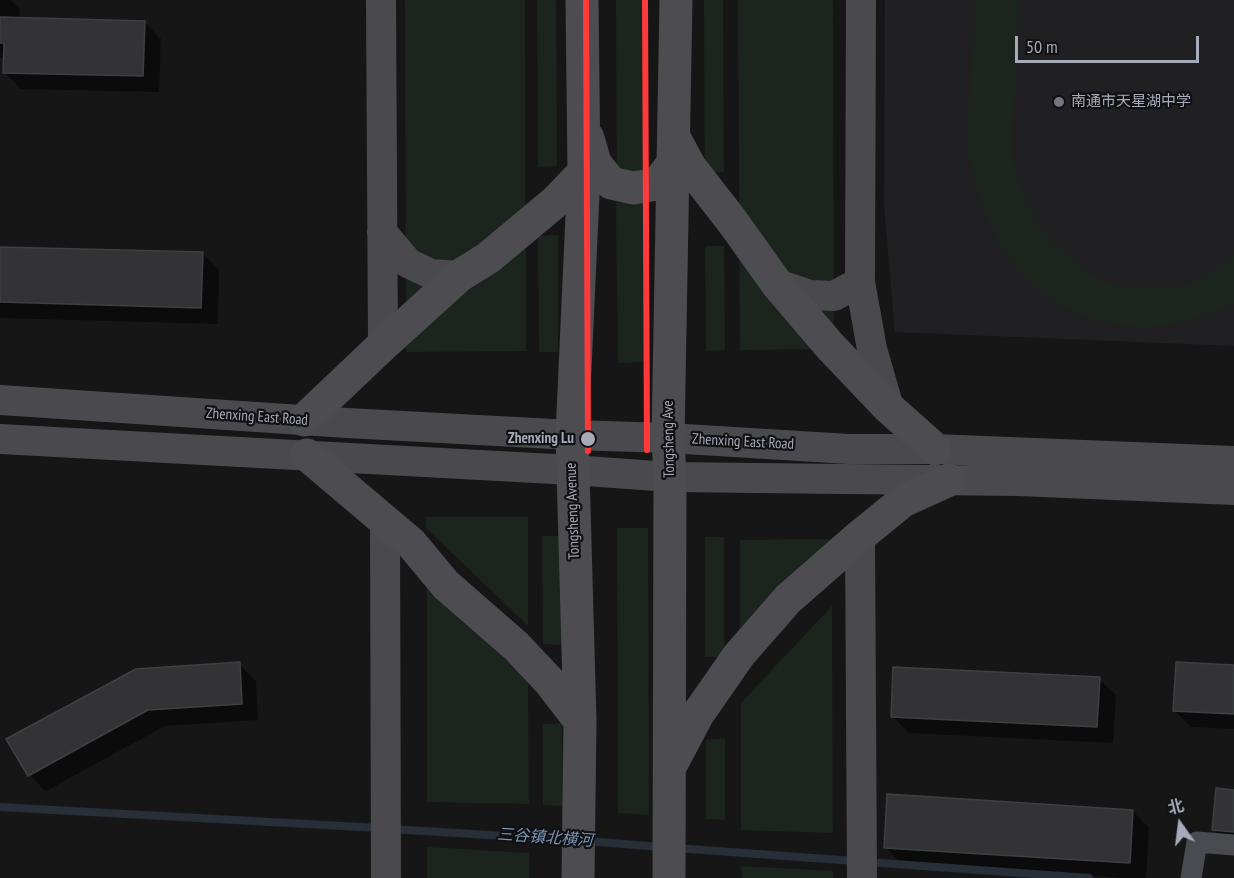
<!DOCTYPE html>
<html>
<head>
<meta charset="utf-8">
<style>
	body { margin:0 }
	#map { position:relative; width:1234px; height:878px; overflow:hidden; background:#161617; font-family:"PT Sans Narrow","Noto Sans SC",sans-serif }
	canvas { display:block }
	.north { position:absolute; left:1150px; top:794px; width:60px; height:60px; -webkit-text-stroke:4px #111013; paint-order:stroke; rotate:346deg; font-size:16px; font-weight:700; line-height:24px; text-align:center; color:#a7aab8 }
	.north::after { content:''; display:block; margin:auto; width:21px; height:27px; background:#a7aab8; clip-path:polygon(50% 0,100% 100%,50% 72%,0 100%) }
	.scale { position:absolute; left:1015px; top:36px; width:184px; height:27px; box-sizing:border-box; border:3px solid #a7aab8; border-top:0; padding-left:8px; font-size:18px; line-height:21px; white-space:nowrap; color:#a7aab8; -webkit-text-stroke:4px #111013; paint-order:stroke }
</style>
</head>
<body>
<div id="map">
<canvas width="1234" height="878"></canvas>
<div class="north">北</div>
<div class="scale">50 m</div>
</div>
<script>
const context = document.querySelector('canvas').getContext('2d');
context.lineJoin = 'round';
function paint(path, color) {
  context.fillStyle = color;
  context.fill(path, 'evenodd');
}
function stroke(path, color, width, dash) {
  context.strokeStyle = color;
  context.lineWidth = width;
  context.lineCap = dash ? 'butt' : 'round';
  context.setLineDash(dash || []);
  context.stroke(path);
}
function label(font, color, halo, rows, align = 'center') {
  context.font = font + ' "PT Sans Narrow","Noto Sans SC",sans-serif';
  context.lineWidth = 4.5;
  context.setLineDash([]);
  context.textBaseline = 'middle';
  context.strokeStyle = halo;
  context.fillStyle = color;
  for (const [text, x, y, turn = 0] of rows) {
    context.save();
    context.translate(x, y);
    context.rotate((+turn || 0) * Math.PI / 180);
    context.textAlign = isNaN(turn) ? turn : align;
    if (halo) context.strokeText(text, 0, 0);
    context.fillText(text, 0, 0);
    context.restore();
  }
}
const built = new Path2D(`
	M885,0H1234V346L895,332L884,205Z`);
const green = new Path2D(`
	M405,0H525L526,351L406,352Z
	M537,0H556L557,166L538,167Z
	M616,0H647L648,172L617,173Z
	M704,0H723L724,172L705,173Z
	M738,0H833L834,349L740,350Z
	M976,0H1019L1011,150C1015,173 1023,194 1032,215C1035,220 1037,227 1041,231C1055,249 1092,279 1114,285C1133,289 1169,289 1187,284C1205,279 1220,266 1234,255V304L1184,322L1145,328L1109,323L1080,315L1054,301L1031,283L1004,252L990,225L977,188L967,145Z
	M648,201L649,362L618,363L616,203Z
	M558,235V352H539L538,236Z
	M705,246H724L725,350L706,351Z
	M426,517H528V626L426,528Z
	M617,528H648L649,815L618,813Z
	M542,536H562V645L543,644Z
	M705,537H724V657H705Z
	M831,539V553L740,635V540Z
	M427,584L528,681L529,804L427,802Z
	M832,606L833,833L741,830V703Z
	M562,723L563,806L543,805V724Z
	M725,738V820L706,819V740Z
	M427,847L529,853V878H427Z
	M741,866L833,871V878H742Z`);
const shadow = new Path2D(`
	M0,0H11L20,9L19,19L144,22L161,39L159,92L21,89L4,72L5,58H0Z
	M0,248L202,253L219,270L218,324L0,318Z
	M239,664L256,681L258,720L165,726L46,791L29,775L136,671Z
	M1234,667V729L1191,727L1174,710Z
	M1099,679L1116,695L1113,743L909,733L892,716Z
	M1234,791V847H1231L1214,830Z
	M1133,811L1149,828L1146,878H1124L902,864L885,847Z`);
const stream = new Path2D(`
	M0,807L379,828
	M391,829L571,840
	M586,841L660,847
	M675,848L855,861
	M867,862L1089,878`);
const building = new Path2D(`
	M0,17L145,21L143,76L3,73L4,43H0Z
	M0,247L203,252L201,308L0,302Z
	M240,662L242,704L148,710L28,776L6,739L136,669Z
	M1176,662L1234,665V714L1173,711Z
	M893,667L1100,677L1097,727L891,717Z
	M1216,788L1234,790V832L1212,830Z
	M887,794L1133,810L1130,863L884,848Z`);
const street = new Path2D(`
	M1191,878L1197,842L1234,845`);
const secondary = new Path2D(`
	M381,0L383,345
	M861,0L860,282L872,349L889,408
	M382,232L408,263L431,274L459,276
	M777,284L810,295L834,296L860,282
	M0,400L347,423L572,435L668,438L849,449H935L1234,461
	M0,439L572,470L670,477L1018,481L1234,490
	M385,520L386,878
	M860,536L862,878`);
const primary = new Path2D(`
	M674,137L690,167L732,221L777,284L829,345L889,408L935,449
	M588,138L595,163L611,183L633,188L657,184L673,163
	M304,420L383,345L459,276L488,258L555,202L584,172
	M307,455L411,543L446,585L516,646L549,681L580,721
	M672,763L698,714L739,655L788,599L860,536L903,501L949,480
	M578,878L580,721L572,435L584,172L582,0
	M669,878L670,477L668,438L676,0`);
const metro1 = new Path2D(`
	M586,0L588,451
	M645,0L647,450`);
const markers = [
	[1059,102,6,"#747680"],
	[588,439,8,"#a7aab8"]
];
const poiNames = [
	["南通市天星湖中学",1071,102]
];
const streetNames = [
	["Zhenxing East Road",257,417,4],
	["Tongsheng Ave",669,439,-91],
	["Zhenxing East Road",743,442,3],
	["Tongsheng Avenue",573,511,-92]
];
const stopNames = [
	["Zhenxing Lu",574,439]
];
const waterNames = [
	["三谷镇北横河",545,838,4]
];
paint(built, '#202023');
paint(green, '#1c241e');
paint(shadow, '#0007');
stroke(stream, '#292f39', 8);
paint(building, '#333335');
stroke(building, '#3f4043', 1.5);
stroke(street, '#4a4b50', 21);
stroke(secondary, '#49494e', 30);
stroke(primary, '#4d4d51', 33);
stroke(metro1, '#ff3a3a', 6);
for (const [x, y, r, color] of markers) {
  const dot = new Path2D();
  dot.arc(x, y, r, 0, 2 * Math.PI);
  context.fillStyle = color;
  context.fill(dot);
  stroke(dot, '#111013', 2);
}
label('15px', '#a7aab8', '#111013', poiNames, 'left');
label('15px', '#a7aab8', '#111013', streetNames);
label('bold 15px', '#a7aab8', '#111013', stopNames, 'right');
label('italic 16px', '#7c93b4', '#111013', waterNames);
</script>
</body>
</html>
